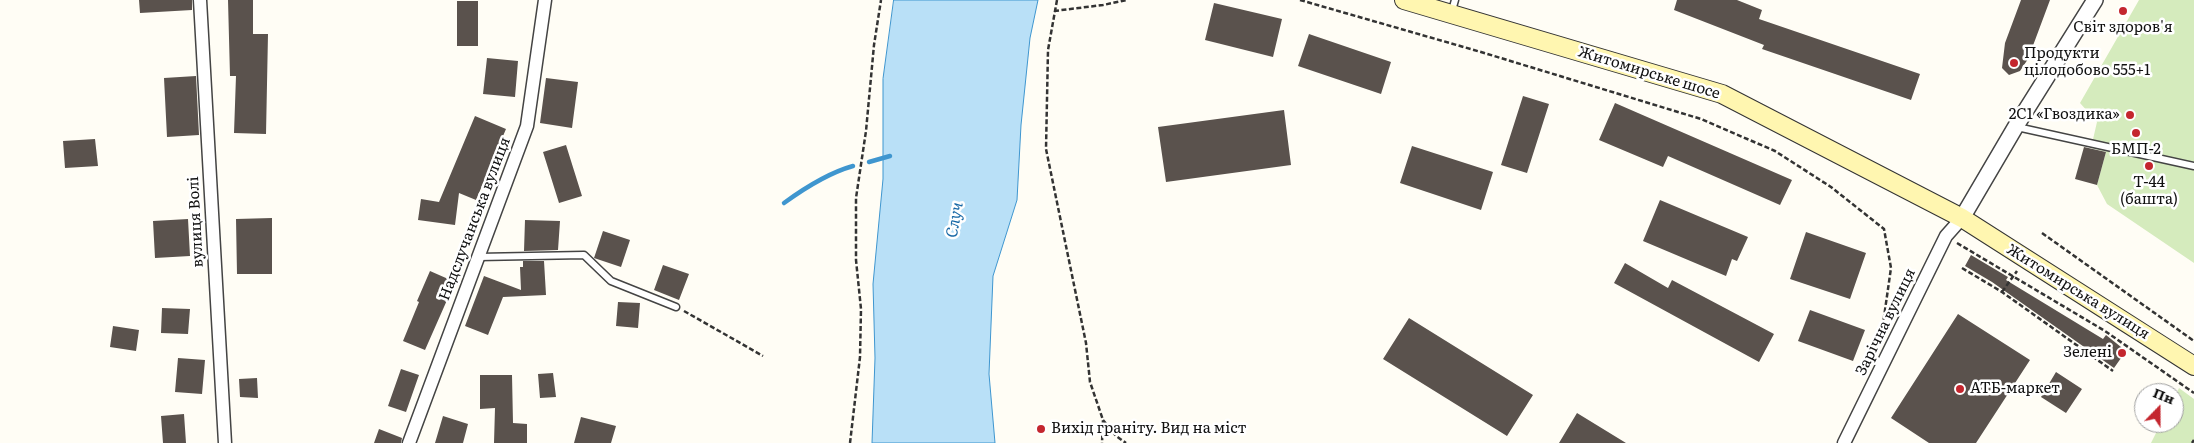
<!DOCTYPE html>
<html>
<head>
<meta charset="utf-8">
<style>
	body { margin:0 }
	#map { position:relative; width:2194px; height:443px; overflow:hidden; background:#fffdf5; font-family:Literata,serif }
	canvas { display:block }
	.north { position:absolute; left:2134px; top:383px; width:50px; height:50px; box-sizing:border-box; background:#fff; border:1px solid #a0a0a0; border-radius:50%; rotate:22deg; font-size:14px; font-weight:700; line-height:20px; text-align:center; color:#111 }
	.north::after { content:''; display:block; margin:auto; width:18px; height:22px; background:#c4262e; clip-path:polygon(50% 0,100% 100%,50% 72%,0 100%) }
</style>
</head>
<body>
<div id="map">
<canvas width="2194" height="443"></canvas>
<div class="north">Пн</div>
</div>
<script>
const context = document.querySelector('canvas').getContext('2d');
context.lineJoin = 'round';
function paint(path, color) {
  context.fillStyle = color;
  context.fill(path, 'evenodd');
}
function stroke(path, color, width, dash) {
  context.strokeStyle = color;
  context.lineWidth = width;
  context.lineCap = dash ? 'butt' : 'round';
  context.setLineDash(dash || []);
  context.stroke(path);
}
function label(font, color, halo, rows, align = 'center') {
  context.font = font + ' Literata,serif';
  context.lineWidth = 5;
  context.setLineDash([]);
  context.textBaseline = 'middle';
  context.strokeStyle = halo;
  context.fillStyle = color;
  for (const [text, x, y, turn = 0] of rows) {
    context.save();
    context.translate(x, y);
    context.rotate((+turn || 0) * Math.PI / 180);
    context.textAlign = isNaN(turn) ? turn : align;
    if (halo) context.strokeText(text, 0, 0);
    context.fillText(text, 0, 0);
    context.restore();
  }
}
const green = new Path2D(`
	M2139,0H2194V263L2107,204L2097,185L2106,152L2091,148L2097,122L2080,103Z
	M2179,388L2194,399V443H2151L2161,423H2174V399Z`);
const water = new Path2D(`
	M894,0H1038L1030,38L1021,125L1017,200L993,276L989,374L995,443H872L875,358L873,284L883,179V79Z`);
const stream = new Path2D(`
	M869,162L890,156
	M784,203C806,187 828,173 853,166`);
const building = new Path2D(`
	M139,0H192V10L140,13Z
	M228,0H253V34H268L266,134L234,133L236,76H230Z
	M1677,0H1737L1762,10L1759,19L1920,74L1911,100L1762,49L1764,45L1674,10Z
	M2021,0H2050L2028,59L2020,71L2009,75L2002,68L2005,43Z
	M457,1H478V46H457Z
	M1214,3L1282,19L1273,57L1205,40Z
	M1309,34L1391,62L1381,94L1298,66Z
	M487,58L518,61L515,97L483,94Z
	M196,76L199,135L167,137L164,78Z
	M546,78L578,82L572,128L540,123Z
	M1523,96L1549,104L1527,173L1501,165Z
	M1615,103L1792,180L1780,205L1668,156L1663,167L1599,140Z
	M1284,110L1291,165L1166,182L1158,127Z
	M475,116L506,129L476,200L459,193L455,225L418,220L421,199L439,202Z
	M95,139L98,166L65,168L63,141Z
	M566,145L582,196L559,203L543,152Z
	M1412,146L1493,172L1481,210L1400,183Z
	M2084,147L2106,152L2097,185L2075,179Z
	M1660,200L1748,237L1737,261L1732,259L1726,276L1643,241Z
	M272,218V274H237L236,219Z
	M188,219L190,256L155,258L153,221Z
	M525,220L560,221L558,250L524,251Z
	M603,231L630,240L621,267L594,258Z
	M1806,232L1866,253L1850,299L1790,279Z
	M1971,255L2008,277L2006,280L2103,339L2106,335L2126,351L2114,368L1992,282L1965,266Z
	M523,261H544L546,295L503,297L488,335L465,326L484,276L521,290L520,267H523Z
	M1625,263L1668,288L1672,280L1774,334L1759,362L1614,283Z
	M663,265L689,274L679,300L654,290Z
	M430,271L455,282L425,350L403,341L419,302L417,301Z
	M618,302L640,303L638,328L616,326Z
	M162,308L190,309L188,334L161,333Z
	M1810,310L1865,330L1853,361L1798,341Z
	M1958,314L2030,360L1976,443H1929L1891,418Z
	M1409,318L1533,395L1507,436L1383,359Z
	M113,326L139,330L136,351L110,347Z
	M178,358L205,360L202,394L175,392Z
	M401,369L419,375L406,412L388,406Z
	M2056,372L2082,389L2066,413L2041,397Z
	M553,373L556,397L540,398L538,374Z
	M480,375H512L513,423L527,424V443H494L495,408L480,409Z
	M257,378L258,398L240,397L239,379Z
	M1577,413L1626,443H1559Z
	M184,414L186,443H163L161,416Z
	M443,416L468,424L463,443H435Z
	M581,417L616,426L611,443H574Z
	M379,429L402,438L401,443H374Z`);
const path = new Path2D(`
	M1057,0L1048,50L1046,149L1086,343L1090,382L1103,420L1102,443
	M1300,0L1481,52L1701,119L1775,151L1831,187L1884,229L1891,268L1882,331
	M1054,11L1103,5L1127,0
	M2042,233L2194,341
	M1957,243L2105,331L2194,393
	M1962,268L2002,292L2113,371
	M2002,292L2017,271
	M684,311L763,356
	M1103,420L1116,436L1126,443
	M850,443L860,357L861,309L856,260V198L866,131L874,45L881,0
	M2192,443L2194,440`);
const service = new Path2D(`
	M1451,14L1455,0
	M2017,127L2194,166
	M478,257L584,255L611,281L676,307`);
const minor = new Path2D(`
	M200,0L225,443
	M409,443L527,126L545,0
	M1844,443L1946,236L1962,218`);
const tertiary = new Path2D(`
	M1962,218L2016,126L2095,0`);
const secondary = new Path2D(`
	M1404,0L1722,94L1962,218L2194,366`);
const markers = [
	[2123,11,5,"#c4262e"],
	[2014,63,5,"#c4262e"],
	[2130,115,5,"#c4262e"],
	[2136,133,5,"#c4262e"],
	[2149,166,5,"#c4262e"],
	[2122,353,5,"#c4262e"],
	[1960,389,5,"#c4262e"],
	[1041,429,5,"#c4262e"]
];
const poiNames = [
	["Світ здоров'я",2123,28],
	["Продукти",2024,54,"left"],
	["цілодобово 555+1",2024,71,"left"],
	["2С1 «Гвоздика»",2120,115,"right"],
	["БМП-2",2136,150],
	["Т-44",2149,183],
	["(башта)",2149,200],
	["Зелені",2112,353,"right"],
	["АТБ-маркет",1970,389,"left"],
	["Вихід граніту. Вид на міст",1051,429,"left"]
];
const streetNames = [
	["Житомирське шосе",1649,73,17],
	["Надслучанська вулиця",475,219,-69],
	["вулиця Волі",196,222,-93],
	["Житомирська вулиця",2078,292,32],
	["Зарічна вулиця",1886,322,-64]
];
const waterNames = [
	["Случ",955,220,-80]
];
paint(green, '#d5ebbd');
paint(water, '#b9e0f7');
stroke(water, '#3f96cf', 1);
stroke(stream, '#3f96cf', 4.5);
paint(building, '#5a524d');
stroke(service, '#444', 9);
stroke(minor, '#444', 15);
stroke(tertiary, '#444', 18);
stroke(secondary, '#333', 20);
stroke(path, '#333', 2.5, [5, 2.5]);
stroke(service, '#fff', 6);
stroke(minor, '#fff', 12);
stroke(tertiary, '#fff', 15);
stroke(secondary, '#fff6b0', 18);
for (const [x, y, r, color] of markers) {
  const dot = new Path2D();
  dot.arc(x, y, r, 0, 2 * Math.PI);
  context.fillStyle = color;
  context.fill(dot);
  stroke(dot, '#fff', 2);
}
label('15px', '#111', '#fff', poiNames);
label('15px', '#111', '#fff', streetNames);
label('italic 16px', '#1768a6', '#fff', waterNames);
</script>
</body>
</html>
